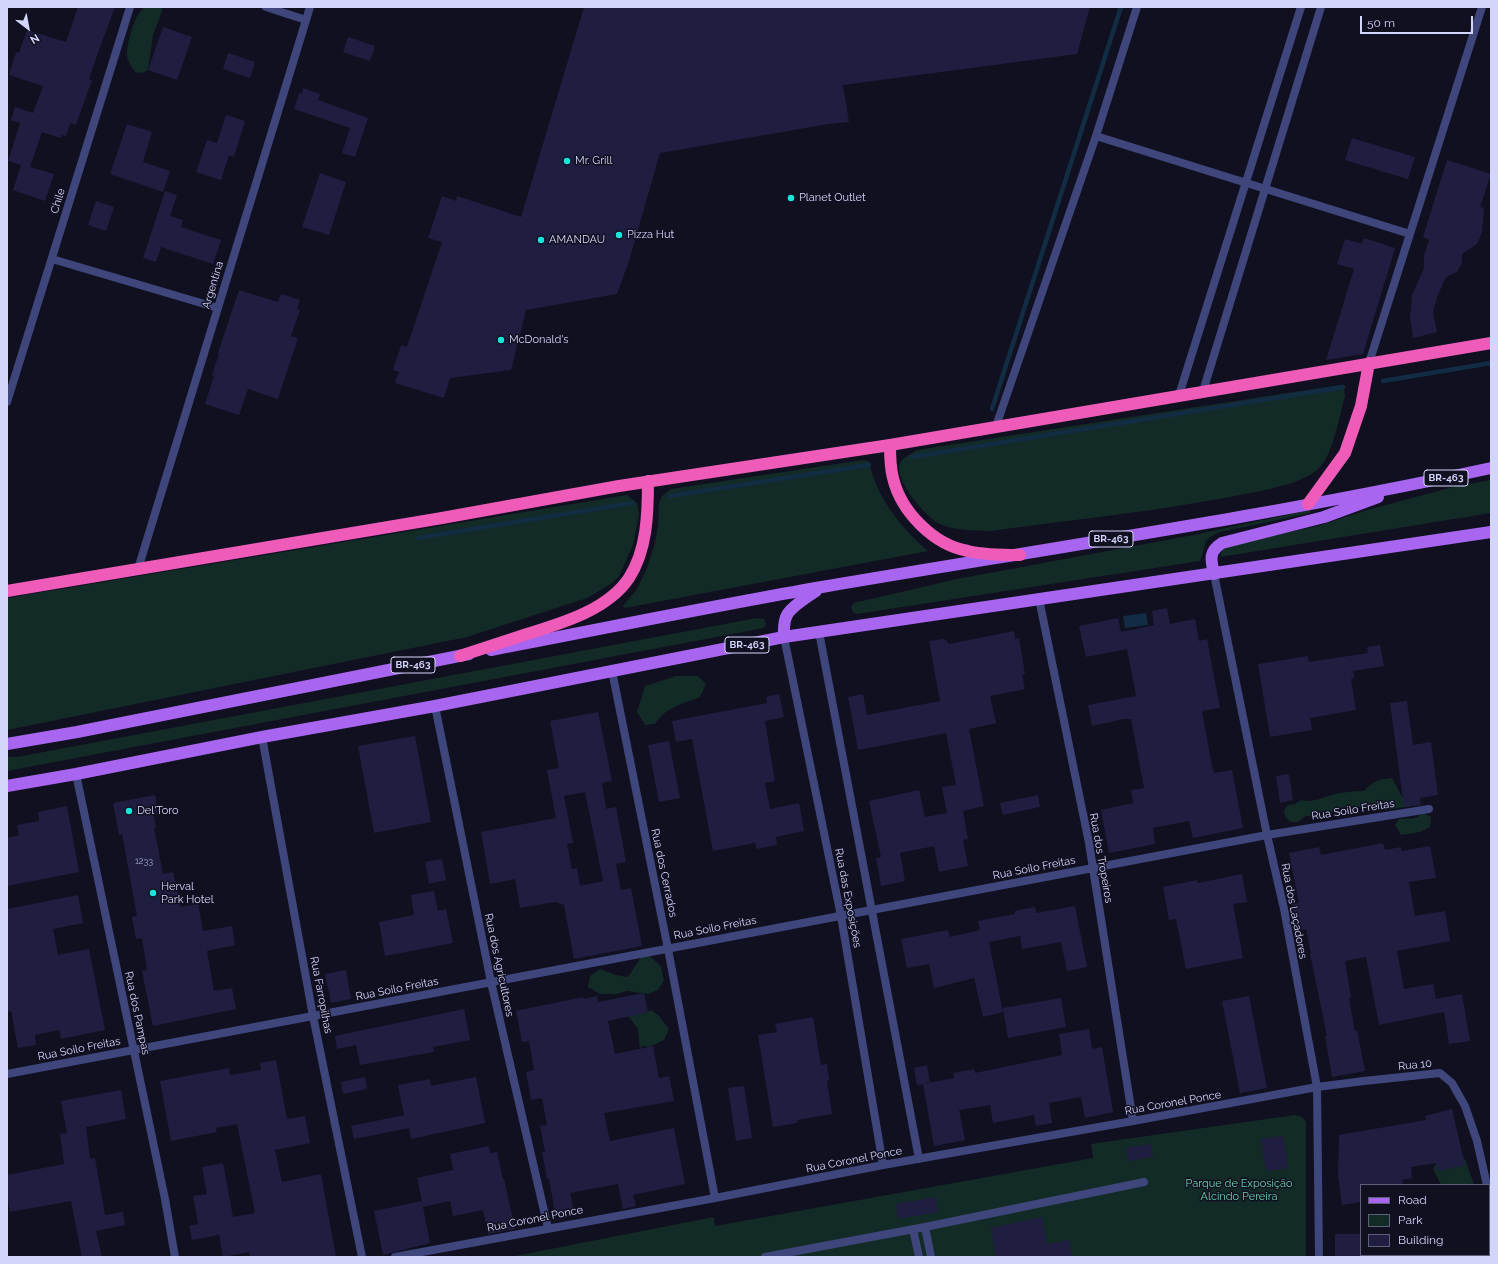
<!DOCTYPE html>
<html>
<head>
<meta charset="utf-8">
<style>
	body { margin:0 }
	#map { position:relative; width:1498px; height:1264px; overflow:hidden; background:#101021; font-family:Raleway,sans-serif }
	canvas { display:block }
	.frame { position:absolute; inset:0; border:8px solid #d4d5fb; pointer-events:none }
	.legend { position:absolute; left:1360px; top:1184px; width:130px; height:72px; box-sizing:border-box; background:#101021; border:1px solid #5e5f78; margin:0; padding:5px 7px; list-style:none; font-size:12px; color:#d4d5fb }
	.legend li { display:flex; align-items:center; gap:8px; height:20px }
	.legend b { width:20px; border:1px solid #5e5f78 }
	.north { position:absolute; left:8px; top:8px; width:40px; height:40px; -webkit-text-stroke:3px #101021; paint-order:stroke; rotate:148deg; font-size:11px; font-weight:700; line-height:16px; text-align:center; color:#d4d5fb }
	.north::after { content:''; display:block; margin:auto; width:14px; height:18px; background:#d4d5fb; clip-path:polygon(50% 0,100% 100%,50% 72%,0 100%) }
	.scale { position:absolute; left:1360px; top:16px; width:113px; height:18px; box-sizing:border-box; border:2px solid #d4d5fb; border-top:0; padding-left:5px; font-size:12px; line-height:14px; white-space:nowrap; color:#d4d5fb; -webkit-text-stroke:3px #101021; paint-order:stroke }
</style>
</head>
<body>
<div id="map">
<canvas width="1498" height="1264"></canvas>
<div class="frame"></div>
<ul class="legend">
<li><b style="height:5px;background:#a866f0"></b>Road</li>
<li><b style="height:11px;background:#132b26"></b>Park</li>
<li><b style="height:11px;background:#1f1e40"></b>Building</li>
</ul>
<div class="north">N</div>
<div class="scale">50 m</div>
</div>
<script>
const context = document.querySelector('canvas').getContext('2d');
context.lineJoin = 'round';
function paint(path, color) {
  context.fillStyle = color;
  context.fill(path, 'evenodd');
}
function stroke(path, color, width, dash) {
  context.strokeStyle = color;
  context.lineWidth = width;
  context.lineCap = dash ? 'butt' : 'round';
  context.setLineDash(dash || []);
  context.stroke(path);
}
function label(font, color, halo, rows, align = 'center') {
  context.font = font + ' Raleway,sans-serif';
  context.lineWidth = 3;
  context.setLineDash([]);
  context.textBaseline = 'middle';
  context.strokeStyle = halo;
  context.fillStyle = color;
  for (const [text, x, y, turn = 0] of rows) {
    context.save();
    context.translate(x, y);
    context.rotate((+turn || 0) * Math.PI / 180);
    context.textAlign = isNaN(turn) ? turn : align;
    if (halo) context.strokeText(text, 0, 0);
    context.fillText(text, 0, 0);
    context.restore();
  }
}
const green = new Path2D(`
	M145,7H162V11L153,35L148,70L142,73L135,72C132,67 127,61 127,55C127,42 134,15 145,7Z
	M1333,386H1341L1344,389L1345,396C1339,416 1333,456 1318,469C1303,483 1270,489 1250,493C1164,511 1076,519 990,531C973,530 953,531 938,523C925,516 893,479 900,463C903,457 911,454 917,450Z
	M863,460L869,461C876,497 901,528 928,551L625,608L623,606L637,589L647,568L654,546L658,527L659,503L662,496L671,489Z
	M1491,480V513L1220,557L1222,550L1230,545L1318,526L1367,510L1453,487Z
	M627,495L637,503L639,515L633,545L619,576L612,583L587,598L467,637L7,730V598Z
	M1309,510L1311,511L1310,513L1220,532C1199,541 1208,544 1200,561L857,614L853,612L851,607L854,603L957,579L1199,534Z
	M757,618L764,619L766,624L764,628L7,771V757H17Z
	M676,676H698L706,684L700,697C680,705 668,706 655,724L645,725L637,712L645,686Z
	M1392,778L1402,797L1417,783L1418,805L1386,810L1373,807H1357L1341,808L1328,814L1323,812L1313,816H1306L1298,822H1290L1285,816L1284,810L1288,805L1295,804L1301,800C1312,803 1321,798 1332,795C1342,792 1354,791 1364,791C1373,781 1379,779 1392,778Z
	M1423,813L1431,817L1430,827L1420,832L1401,835L1395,825L1399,819L1416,818Z
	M649,955L661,967L664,980L658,990L648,994L627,991L616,994H600L588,987L590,976L600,969L616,975L628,977L641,957Z
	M630,1007L644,1013L651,1010L659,1016L669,1029L664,1040L649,1047L642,1046L640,1049L638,1029L628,1016Z
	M1295,1115L1302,1117L1306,1122V1257H510L714,1217L715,1226L1093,1158L1091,1144Z
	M1457,1148L1466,1161L1474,1185H1441L1433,1169L1442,1153Z`);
const water = new Path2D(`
	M1146,613L1148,625L1125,628L1123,616Z`);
const stream = new Path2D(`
	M1383,381L1491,363
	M992,409L1121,7
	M912,457L1343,387
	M670,496L869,465
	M418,538L632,503`);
const building = new Path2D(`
	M78,7H115L99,50L89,79L92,80L76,125L70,123L66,136L62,135L60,138L42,132L30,167L54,174L45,201L13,190L21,165L8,161L20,123L11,120L15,107L33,113L43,86L9,75L16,52L19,53L27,30L66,42Z
	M584,7H1090L1077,54L843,85L849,122L829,124L660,153L629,261L617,294L526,310L511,370L450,378L444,398L395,383L399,372L393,370L401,345L407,347L442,242L428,238L442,196L456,201L457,196L521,217Z
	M163,27L192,37L177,80L148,70Z
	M348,37L375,46L370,61L343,52Z
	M228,53L255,62L250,78L223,69Z
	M303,88L320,94L318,100L368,118L355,157L342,153L350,128L294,109L299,93L302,94Z
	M226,115L245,121L234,157L229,155L221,180L196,172L207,140L217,143Z
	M127,124L152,132L143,162L170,171L163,192L110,174Z
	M1352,138L1415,157L1408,179L1345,160Z
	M1447,160L1491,174L1480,207L1484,208L1482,232L1477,244L1462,254V262L1457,272L1446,277L1437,297L1433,313L1437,332L1413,338L1410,318L1412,295L1424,268V256L1429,240L1423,237Z
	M320,173L346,182L329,235L302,227Z
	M165,191L177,195L170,216L183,220L181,227L221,240L213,264L161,247L156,262L143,258Z
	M96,201L114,207L106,231L88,225Z
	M1364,238L1395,248L1363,354L1326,360L1354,269L1337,264L1345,239L1362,244Z
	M239,290L278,302L281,294L300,300L297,309L300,310L291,336L298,338L278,399L248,389L239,415L205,404L214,376L212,375L219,354L218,353Z
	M1167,608L1170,624L1195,619L1199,641L1207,639L1220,708L1202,711L1212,766L1214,773L1232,770L1243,828L1193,838L1189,821L1153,828L1155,844L1109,853L1101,810L1133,803L1131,790L1144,788L1131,719H1124L1092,726L1088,705L1136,696L1127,649L1086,657L1079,626L1118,618L1121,632L1154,625L1152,611Z
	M1014,631L1015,639L1019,638L1025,674L1022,675L1025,689L990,696L996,723L969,729L984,806L963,811L968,839L963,840L968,866L939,872L934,846L900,853L905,881L881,886L876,858L881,857L869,801L919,790L925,817L947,813L942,787L956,785L946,733L858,750L848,697L863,694L867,715L940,701L929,641L943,639L946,640L949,644Z
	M1380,645L1384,666L1353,671L1354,678L1351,679L1356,710L1310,718L1312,730L1270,737L1258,664L1308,656L1309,662L1368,653L1367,647Z
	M779,694L784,717L765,721L775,781L765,783L770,809L799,803L804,831L776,837L777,845L756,849L755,843L713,851L692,739L676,742L672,721L767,703L766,697Z
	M1407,701L1413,745L1431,742L1438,795L1420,798L1421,805L1404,807L1390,703Z
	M598,712L612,781L602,783L606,809L616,807L626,862L616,864L621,890L631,888L642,946L574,959L564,905L555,902L520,908L515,879L490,884L481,832L556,818L547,770L559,768L550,721ZM585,792L603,881L580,886L577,868L572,869L567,844L573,843L564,796Z
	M415,736L431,822L374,833L358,746Z
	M669,741L680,798L659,802L648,745Z
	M1289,774L1293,800L1280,803L1276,776Z
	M155,795L158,812H153L156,828H154L163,874L173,872L181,907L198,904L203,931L232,926L235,945L207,951L214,991L232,988L236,1009L153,1026L142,971L147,970L142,938L136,939L132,917L137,916L122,834L119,835L113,803Z
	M1038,795L1040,807L1003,815L1000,803Z
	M67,806L79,872L7,886V838L19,835L17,825L39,821L38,812Z
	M1383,843L1385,850L1401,847L1402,851L1430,846L1436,878L1409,882L1415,916L1445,911L1450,941L1397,951L1404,989L1433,984L1436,999L1462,994L1470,1041L1449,1044L1444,1012L1379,1025L1366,957L1345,961L1351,997L1349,998L1355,1031L1357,1030L1365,1071L1332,1077L1325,1036H1327L1310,954H1311L1306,929L1297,931L1292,904L1299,903L1289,853L1319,847L1321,855Z
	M442,859L446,880L429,884L425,862Z
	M1242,874L1247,902L1233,904L1243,958L1186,969L1176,919L1169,920L1163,887L1197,880L1198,883Z
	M434,891L438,911L446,909L453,943L385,956L379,922L414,915L411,895Z
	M78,895L83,923L53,929L58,955L89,949L105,1030L61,1039L59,1030L35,1035L36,1045L18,1048L11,1011L7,1012V909Z
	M1075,906L1087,967L1067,971L1061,942L1022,949L1020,936L989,942L1003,1012L983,1017L974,978L934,988L929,964L907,968L901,939L948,930L950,937L980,930L978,921L1015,914V911L1035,907L1036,913Z
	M346,970L351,999L331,1003L325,974Z
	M644,993L648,1012L608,1021L615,1054L653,1046L659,1078L669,1076L674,1101L604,1113L610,1141L674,1128L685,1184L633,1195L636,1206L623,1209L618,1184L570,1193L575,1216L563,1218L555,1213L549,1179H547L542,1152H545L540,1126L547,1125L542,1098L531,1100L526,1072L534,1070L529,1041L522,1042L516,1011L583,997L584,999L597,996L598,1002Z
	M1249,996L1267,1088L1240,1093L1222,1001Z
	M1061,998L1066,1027L1008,1038L1003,1008Z
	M464,1009L470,1040L433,1047L434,1052L360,1065L356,1045L337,1049L335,1036Z
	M813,1017L821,1065L827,1064L829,1080L827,1081L832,1114L797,1120V1123L773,1127L758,1035L777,1032L775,1024Z
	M1089,1029L1092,1049L1102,1047L1113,1112L1085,1118L1081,1097L1049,1103L1052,1123L1036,1126L1034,1115L993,1123L990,1105L959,1110L965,1140L934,1146L923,1084L954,1078L953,1073L974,1069L975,1073L1062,1055L1059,1034Z
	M276,1060L287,1119L305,1116L310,1143L275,1150L282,1182L321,1174L336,1257H250L249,1252L223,1257L219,1235L192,1240L189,1226L198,1224L193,1196L207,1194L202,1167L223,1163L233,1217L255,1213L237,1124L216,1128L217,1132L171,1141L160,1081L229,1068L230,1075L261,1070L260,1063Z
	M927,1065L930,1083L917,1085L914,1068Z
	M365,1077L367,1089L343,1094L341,1082Z
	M476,1077L485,1123L411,1139L409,1128L354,1139L351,1126L404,1115L398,1085L430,1079L431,1086Z
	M744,1086L752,1138L736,1141L728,1088Z
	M121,1090L126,1119L86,1127L90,1159L95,1158L105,1215L123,1212L125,1225L96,1231L102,1257H82L71,1201L10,1212L7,1195V1175L64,1164L60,1134L67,1133L61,1101Z
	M1452,1109L1465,1165L1438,1171L1436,1163L1411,1167L1412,1178L1402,1180L1403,1185H1361V1202L1342,1205L1338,1175L1339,1135L1426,1120L1425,1116Z
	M1283,1136L1288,1168L1266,1171L1261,1139Z
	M1151,1144L1153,1157L1128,1161L1126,1148Z
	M489,1146L490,1153L497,1152L503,1179H504L515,1229L488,1234L483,1210L453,1216L450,1201L423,1207L430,1243L383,1255L374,1211L422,1201L423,1206L417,1178L453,1170L450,1154Z
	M936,1197L938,1212L898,1219L896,1204Z
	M1042,1217L1047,1244L1069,1240L1072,1257H996L991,1228Z
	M1335,1234H1361V1257H1335Z`);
const street = new Path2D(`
	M266,7L306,20
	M1096,136L1410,234
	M52,259L218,308
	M1369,363L1482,7
	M1203,391L1321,7
	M1179,395L1301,7
	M7,402L130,7
	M996,426L1096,136L1137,7
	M138,569L310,7
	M1214,574L1267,835L1284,909L1317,1087L1319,1257
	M1039,599L1089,843L1133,1121
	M819,632L919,1159
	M784,637L841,916L883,1165
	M612,671L668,949L715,1198
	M435,706L491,982L548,1228
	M262,737L313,1016L362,1257
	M76,774L165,1199L175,1257
	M7,1074L1267,835L1429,809
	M1489,1195L1491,1204
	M925,1227L931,1257
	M913,1229L919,1257
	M395,1257L715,1198L883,1165L1133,1121L1317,1087L1364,1081L1440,1073L1452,1083L1465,1106L1477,1141L1487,1185
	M765,1257L925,1227L1144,1182`);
const primary = new Path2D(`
	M1214,574C1211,560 1208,552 1222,543L1324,517L1378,497
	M784,637C784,631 783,622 787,615C791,607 807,597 816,591
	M491,650C602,629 712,606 822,587C1045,549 1270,516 1491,468
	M7,744L77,732L469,654
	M7,786L76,774L262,737L435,706L784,637L1491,532`);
const highway = new Path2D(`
	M890,445C890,456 890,467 893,478C901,512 934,545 968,551C985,555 1002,555 1020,555
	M1308,504L1345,453L1361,406L1369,363
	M7,591L442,518L619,486L890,445L1491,343
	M460,656C481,649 503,642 524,635C559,624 607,611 629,578C647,550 648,514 648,481`);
const markers = [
	[567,161,4,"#16e5db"],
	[791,198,4,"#16e5db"],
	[619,235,4,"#16e5db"],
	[541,240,4,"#16e5db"],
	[501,340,4,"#16e5db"],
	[129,811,4,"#16e5db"],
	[153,893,4,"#16e5db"]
];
const numberNames = [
	["1233",144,861]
];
const shields = [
	[1446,478,44],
	[1111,539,44],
	[747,645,44],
	[413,665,44]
];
const shieldNames = [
	["BR-463",1446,478],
	["BR-463",1111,539],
	["BR-463",747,645],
	["BR-463",413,665]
];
const poiNames = [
	["Mr. Grill",575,161],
	["Planet Outlet",799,198],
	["Pizza Hut",627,235],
	["AMANDAU",549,240],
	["McDonald's",509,340],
	["Del'Toro",137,811],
	["Herval",161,887],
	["Park Hotel",161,900]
];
const streetNames = [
	["Chile",58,201,-73],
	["Argentina",213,285,-73],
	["Rua Soilo Freitas",1353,810,-9],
	["Rua dos Tropeiros",1101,858,80],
	["Rua Soilo Freitas",1034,868,-11],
	["Rua dos Cerrados",664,873,78],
	["Rua das Exposições",848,898,79],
	["Rua dos Laçadores",1294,911,79],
	["Rua Soilo Freitas",715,928,-11],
	["Rua dos Agricultores",499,965,78],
	["Rua Soilo Freitas",397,989,-11],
	["Rua Farropilhas",321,995,79],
	["Rua dos Pampas",137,1013,78],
	["Rua Soilo Freitas",79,1049,-11],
	["Rua 10",1415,1065,-6],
	["Rua Coronel Ponce",1173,1103,-10],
	["Rua Coronel Ponce",854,1160,-11],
	["Rua Coronel Ponce",535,1219,-11]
];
const parkNames = [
	["Parque de Exposição",1239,1184],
	["Alcindo Pereira",1239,1197]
];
paint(green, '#132b26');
paint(water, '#122c43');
stroke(stream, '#122c43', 4.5);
paint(building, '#1f1e40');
stroke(street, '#3f467c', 8);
stroke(primary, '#a866f0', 12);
stroke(highway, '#ef5bb8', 12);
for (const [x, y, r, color] of markers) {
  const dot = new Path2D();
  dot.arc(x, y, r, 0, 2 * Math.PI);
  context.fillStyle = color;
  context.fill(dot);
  stroke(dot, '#101021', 1.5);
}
label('9px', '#a7a7cc', null, numberNames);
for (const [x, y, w] of shields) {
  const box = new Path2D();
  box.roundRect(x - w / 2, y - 8, w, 16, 3);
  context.fillStyle = '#101021';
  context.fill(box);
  stroke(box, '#d4d5fb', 1);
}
label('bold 10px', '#d4d5fb', null, shieldNames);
label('11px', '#d4d5fb', '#101021', poiNames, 'left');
label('11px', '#d4d5fb', '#101021', streetNames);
label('11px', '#67d4a9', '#101021', parkNames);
</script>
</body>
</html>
